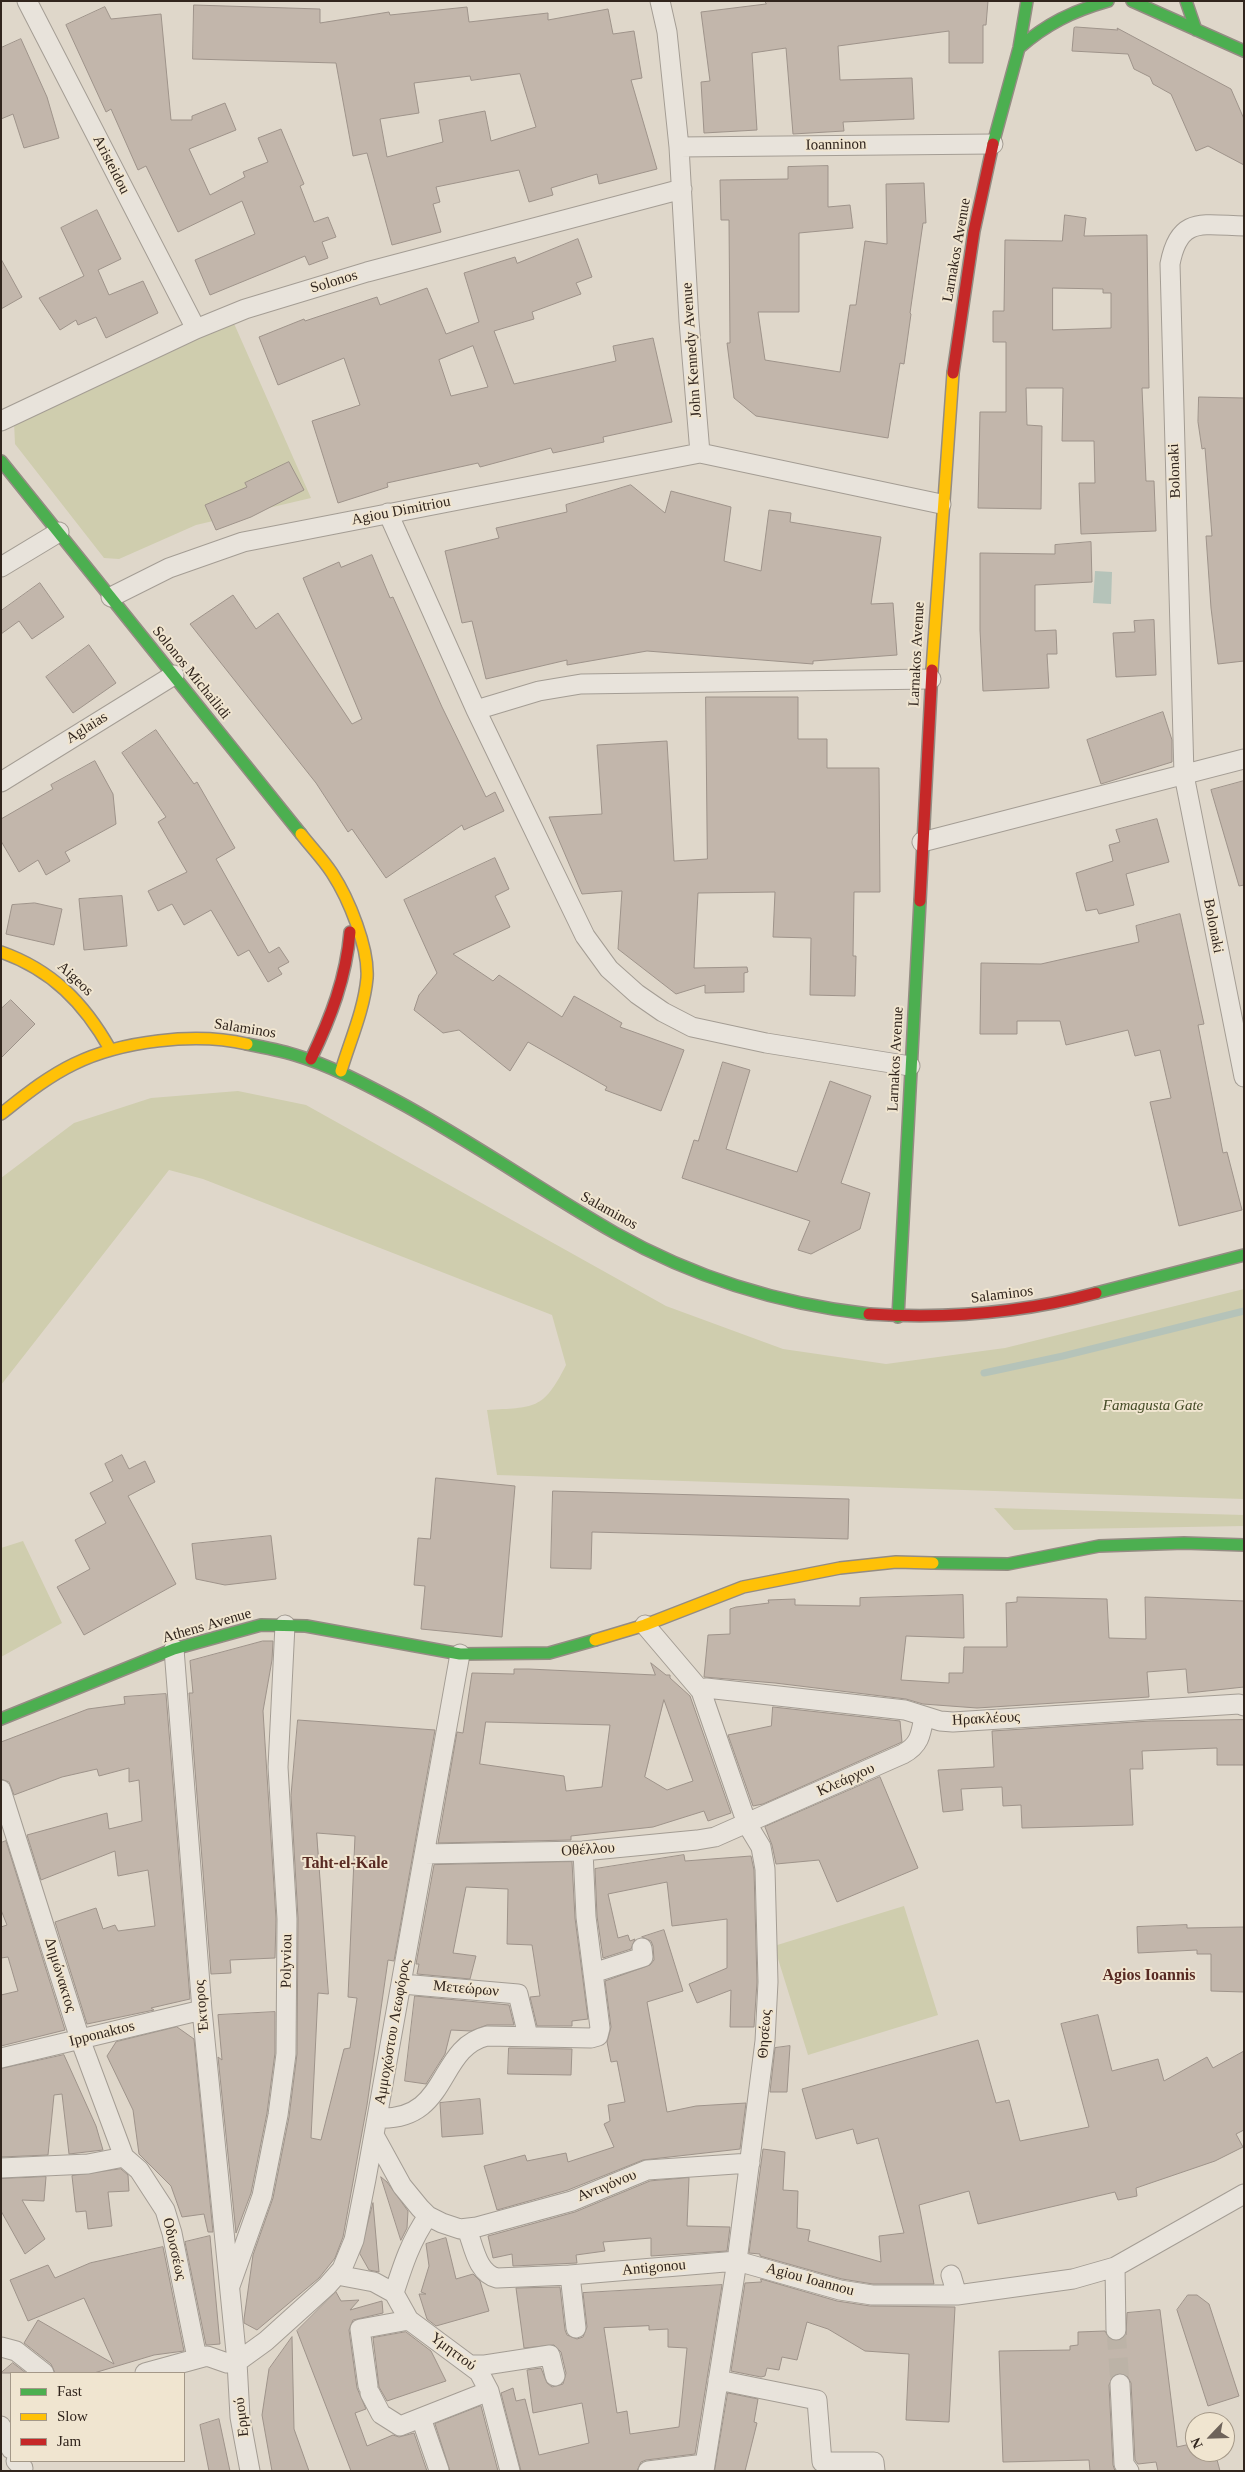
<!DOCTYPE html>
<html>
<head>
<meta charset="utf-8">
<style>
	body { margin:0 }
	#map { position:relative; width:1245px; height:2472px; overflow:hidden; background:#dfd7ca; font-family:Georgia,serif }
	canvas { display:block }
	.frame { position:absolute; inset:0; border:2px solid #31251d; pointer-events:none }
	.legend { position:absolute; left:10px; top:2372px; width:175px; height:90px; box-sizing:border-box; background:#f0e5d0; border:1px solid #a49888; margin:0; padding:6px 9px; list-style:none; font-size:15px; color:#31251d }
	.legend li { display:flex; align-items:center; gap:10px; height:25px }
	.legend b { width:25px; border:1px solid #a49888 }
	.north { position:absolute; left:1185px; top:2412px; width:50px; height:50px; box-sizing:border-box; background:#f0e5d0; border:1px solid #a49888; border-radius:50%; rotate:246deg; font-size:14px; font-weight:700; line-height:20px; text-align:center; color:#31251d }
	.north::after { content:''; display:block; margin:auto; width:18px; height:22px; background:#6e635a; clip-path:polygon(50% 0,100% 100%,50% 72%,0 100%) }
</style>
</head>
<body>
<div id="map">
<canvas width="1245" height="2472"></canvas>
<div class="frame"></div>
<ul class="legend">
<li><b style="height:6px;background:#4caf50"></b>Fast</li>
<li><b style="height:6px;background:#ffc107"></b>Slow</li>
<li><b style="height:6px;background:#c62828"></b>Jam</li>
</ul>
<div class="north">N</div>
</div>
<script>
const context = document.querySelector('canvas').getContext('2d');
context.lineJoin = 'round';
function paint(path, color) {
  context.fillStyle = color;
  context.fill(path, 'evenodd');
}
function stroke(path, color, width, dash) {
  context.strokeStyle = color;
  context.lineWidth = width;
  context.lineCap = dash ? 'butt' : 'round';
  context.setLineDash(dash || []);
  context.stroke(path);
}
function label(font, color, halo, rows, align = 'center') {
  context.font = font + ' Georgia,serif';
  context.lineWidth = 4;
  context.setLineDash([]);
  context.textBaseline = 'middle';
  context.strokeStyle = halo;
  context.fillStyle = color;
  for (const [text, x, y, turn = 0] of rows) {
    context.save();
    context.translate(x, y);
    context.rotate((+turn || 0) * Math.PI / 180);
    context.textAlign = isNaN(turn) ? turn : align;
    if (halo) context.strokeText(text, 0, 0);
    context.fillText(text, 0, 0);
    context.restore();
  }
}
const green = new Path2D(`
	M232,319L311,498L196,525L119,559L104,558L15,444L14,422Z
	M238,1091L306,1105L666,1306L783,1349L886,1364L1005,1348L1244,1289V1499L497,1475L487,1410C534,1407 543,1411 566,1365L552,1315L203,1179L169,1170L1,1385V1178L74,1123L151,1098Z
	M994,1508L1244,1515V1526L1014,1530Z
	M23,1541L62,1623L1,1657V1548Z
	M904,1906L938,2015L808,2055L774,1946Z`);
const water = new Path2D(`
	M1095,571L1112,572L1111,604L1093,603Z`);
const stream = new Path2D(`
	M984,1373L1063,1356L1244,1311`);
const building = new Path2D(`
	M765,1H988L986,25H983V63H949V31L838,46L840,80L912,78L914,119L843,122L844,131L793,134L786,48L752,53L757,130L704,133L701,82L710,81L701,12L766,4Z
	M194,5L320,9V23L389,12L390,15L467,7L469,22L548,13V20L608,9L613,34L634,31L642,78L631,80L657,169L599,184L597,174L551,188L553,195L529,202L519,170L436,187L440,202L433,204L441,232L392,245L367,153L353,156L336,63L193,59ZM520,74L536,127L491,141L485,111L439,120L443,142L387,157L380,119L419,113L414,83L470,76L471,80Z
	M105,7L111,19L161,14L171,120H192V116L225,103L236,130L189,149L210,195L245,177L243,172L268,162L258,138L281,129L304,184L300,186L314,222L328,217L336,237L322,242L328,258L309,265L305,256L210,295L195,260L255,234L242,201L178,232L146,166L138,170L111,109L106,112L66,25Z
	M1076,27L1118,30L1117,28L1231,89L1244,119V165L1208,146L1196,151L1171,94L1153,84L1150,77L1134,69L1128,54L1072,51L1074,28Z
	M21,39L47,97L59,138L24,148L13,114L1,119V48Z
	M828,166V207L850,205L853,228L799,233V312H758L765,360L840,372L850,305H856L865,241L887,244L886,184L924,183L926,223H923L910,313L911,314L904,364L900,363L888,438L756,416L734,398L727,343H730L729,220H721L720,180L788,179V167Z
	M97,210L121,259L98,270L109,295L143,281L158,313L106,338L96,317L78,325L76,320L60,330L39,298L84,276L61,228Z
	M1065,215L1086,218L1084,236L1147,235L1149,388H1142L1146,481H1154L1156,531L1081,534L1079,483H1095L1094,441H1062L1063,388H1026L1027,425L1042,426L1041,509L978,508L980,412H1006V342H993V311H1004L1005,240L1062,241ZM1053,288L1103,289V293H1111V328L1053,330Z
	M578,239L592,277L576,283L581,294L532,312L534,319L494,331L514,384L616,361L613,346L653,338L672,422L603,437L604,442L553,453L551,448L480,467L478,463L387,483L388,487L338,503L312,421L360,405L344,358L278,385L259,337L304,319L305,321L377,297L380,305L427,288L446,334L479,322L464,273L515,257L517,263ZM473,346L488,387L451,396L439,360Z
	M1,259L22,297L1,309Z
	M1199,397L1244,398V661L1218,664L1211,608L1206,536H1212L1205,448L1202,449L1198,422Z
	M289,462L304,490L251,517L216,530L205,505L247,487L245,483Z
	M631,485L665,513L671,491L731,507L724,561L761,571L769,510L791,513L790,522L881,537L871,604L893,603L897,655L813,661V664L647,651L567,665V660L486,679L472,621L462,623L445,551L499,538L496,528L567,512L566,505Z
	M1091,542L1092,582L1035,585V631L1056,630L1057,654H1047L1049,688L983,691L980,630V553L1055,554V545Z
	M372,555L390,598L393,597L442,707L486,797L495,792L504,811L464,830L462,825L386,878L352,829L348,832L316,783L190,624L233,595L256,629L278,613L352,724L362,719L303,578L339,562L341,567Z
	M40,583L64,617L32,639L19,621L1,634V611Z
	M1154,620L1156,675L1116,677L1113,633L1135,632L1134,621Z
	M89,645L116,683L73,713L46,677Z
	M706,697H798V739H827V768H879L880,892H854L853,956H856L855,996L810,995L811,938L773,937L775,892L698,893L694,968L747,967L748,972L744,973V992L705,993V985L676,994L618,949L622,891L582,894L549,817L602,814L597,745L667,741L674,861L707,859Z
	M1163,712L1172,740V762L1101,784L1087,740Z
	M156,730L194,784L197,782L235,848L216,859L269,953L279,947L289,962L278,968L282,974L268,982L249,950L238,956L211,910L184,925L172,904L158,911L148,891L187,872L158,822L166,817L122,753Z
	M95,761L113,794L116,824L65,852L70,861L46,875L38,860L19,872L1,841V819L53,789L51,785Z
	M1244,781V885L1239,886L1211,790Z
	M1157,819L1169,862L1126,874L1134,905L1099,914L1097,909L1086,911L1076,873L1113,861L1109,845L1120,842L1116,830Z
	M495,858L509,889L495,896L510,927L453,954L493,981L499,975L562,1017L574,996L622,1023L620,1027L684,1050L661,1111L605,1090L607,1087L528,1042L510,1071L459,1030L443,1033L414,1010L419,995L437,973L404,900Z
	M122,896L127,946L84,950L79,899Z
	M35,903L62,909L54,945L6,934L12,905Z
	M1180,914L1204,1024L1198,1025L1223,1153L1227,1152L1242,1210L1179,1226L1150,1102L1171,1098L1160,1050L1135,1056L1128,1030L1066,1045L1060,1021H1017V1034H980L981,963L1041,964L1139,942L1136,926Z
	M11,1000L35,1024L1,1058V1009Z
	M723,1062L750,1070L726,1149L797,1172L830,1081L871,1096L841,1183L870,1193L860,1229L811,1254L798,1250L810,1221L682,1178L694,1140L698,1141Z
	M122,1455L129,1469L145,1461L155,1482L128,1496L176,1584L84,1635L57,1587L90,1569L75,1540L106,1523L90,1493L113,1481L105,1464Z
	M436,1478L515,1486L502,1637L421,1629L425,1586L414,1585L418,1538L430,1539Z
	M553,1491L849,1499L848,1539L592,1532L591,1569L551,1568Z
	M271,1536L276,1579L225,1585L196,1579L192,1544Z
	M963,1595L964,1638L906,1636L901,1680L949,1683V1673H963L964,1647H1007L1006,1603L1017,1602V1597L1107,1599L1109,1638L1146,1639L1145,1597L1244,1601V1687L1188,1693L1186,1669L1147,1672L1149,1697L977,1708L923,1704L906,1699L775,1683L704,1677L708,1635L730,1634V1609L736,1607L769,1603L768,1600L795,1599V1605L860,1606V1598Z
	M263,1641H273L272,1660L263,1711L276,1919L275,1958L230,1960L231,1973L211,1974L189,1693H193L190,1661Z
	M651,1663L666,1675H670V1678L690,1696L731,1813L708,1821L704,1811L653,1827L571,1836V1840L438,1843L457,1732L463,1733L472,1673L514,1674V1669H529L655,1675ZM664,1700L693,1781L667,1790L645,1777ZM486,1722L610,1725L602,1787L566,1791L564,1776L480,1764Z
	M166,1694L190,1999L151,2008L154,2010L87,2024L55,1922L96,1908L103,1929L115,1925L118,1931L155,1926L148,1870L118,1876L115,1851L41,1880L27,1835L107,1813L109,1829L142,1821L139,1780L129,1782V1768L99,1776L97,1769L62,1777L14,1795L9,1782L1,1779V1742L88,1709L125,1704L124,1697Z
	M773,1707L900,1721L902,1742L763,1804L753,1806L728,1735L771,1726Z
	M298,1720L435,1730L394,1961L388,1960L367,2105L343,2237L335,2258L319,2278L257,2330L244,2323V2319L253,2255L273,2198L289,2117L297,2054L298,1918L291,1796ZM317,1833L355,1836L348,1997L357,1998L350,2048L344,2049L321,2140L311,2138L318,1993L328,1994Z
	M1244,1720V1765H1217V1748L1142,1751L1143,1769H1130L1133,1825L1022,1828L1021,1805L1003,1806L1002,1787L961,1789L963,1810L943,1812L938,1770L994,1767L992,1731L1151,1721Z
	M880,1777L918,1868L837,1902L819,1860L776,1864L772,1845L765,1827Z
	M6,1841L65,2030L1,2046V1995L18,1991L8,1957L1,1958V1927L7,1925L1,1910V1843Z
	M684,1855L685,1861L751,1856L754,1870L757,1982L754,2027H730L731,1990L697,2003L689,1984L727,1968V1919L672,1926L667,1882L608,1894L618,1938L628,1935L630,1941L635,1939L631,1949L603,1958L597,1916L595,1869Z
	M572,1862L575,1918L588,2019L572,2021V2026H537L530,1997L540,1996L532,1945L507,1944L508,1889L466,1887L453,1953L476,1956L470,1979L417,1974L419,1964H416L434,1865Z
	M1187,1925V1928L1244,1927V1992L1211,1991V1954H1197V1950L1138,1953L1137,1927Z
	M664,1930L683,1991L647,2002L667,2112L696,2106L746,2103L740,2149L643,2160L568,2190L497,2210L484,2166L525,2155L527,2161L566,2153L568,2162L614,2147L604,2124L610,2121L608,2105L625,2102L617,2061L611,2062L607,2042L611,2027L605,1981L650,1965L654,1960L653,1946L651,1941L642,1937Z
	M415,1996L509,2005L514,2025H487L471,2031L451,2030L445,2054L426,2084L405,2081Z
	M275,2012V2053L267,2113L251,2193L236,2233L218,2057L222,2060L218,2015Z
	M1098,2015L1112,2071L1158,2059L1164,2081L1207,2057L1213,2068L1244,2051V2130L1236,2134L1243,2147L1215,2161L1136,2188L1137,2196L1118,2200L1115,2192L978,2224L969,2191L919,2205L934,2284H873L842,2279L760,2256V2254L749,2253L763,2149L785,2152L783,2190L798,2191L797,2228L810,2230L808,2241L881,2262L879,2236L904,2233L878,2138L857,2144L853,2129L816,2139L802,2089L978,2040L996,2103L1009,2100L1020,2141L1089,2127L1061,2024Z
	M177,2027L194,2039L213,2232H208L204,2214L182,2217L171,2186L139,2154L133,2110L107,2056L116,2042Z
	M790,2046L787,2092H770L775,2048Z
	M509,2048L572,2049L571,2075L508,2074Z
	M64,2055L96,2126L103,2150L69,2154L62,2094L54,2095L48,2155L1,2157V2069Z
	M480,2099L483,2134L442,2137L440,2103Z
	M121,2169L128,2175L129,2191L108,2192L112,2226L88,2229L86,2211L76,2212L72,2176Z
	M46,2177L44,2201L22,2200L45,2239L25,2254L1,2211V2179Z
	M381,2177L387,2182L408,2211L407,2228L401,2240Z
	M689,2178L687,2226L730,2227L727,2251L651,2256V2238L603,2242L605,2251L576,2255L577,2263L513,2266L512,2254L493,2258L488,2236L575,2212L650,2181Z
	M373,2203L379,2272L369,2270L360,2254Z
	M210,2236L220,2344L208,2345H206L185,2242Z
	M446,2238L456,2279L473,2274L480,2281L489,2311L436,2326L427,2319L419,2294H426L421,2292L429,2266L426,2244Z
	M163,2247L184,2351L154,2355L94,2373H55L51,2364L24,2343L38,2320L114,2364L84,2298L28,2321L10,2280L48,2265L55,2278L90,2263Z
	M761,2279L837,2301L870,2306L955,2307L949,2422L906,2420L909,2354L865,2351L828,2329L807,2322L797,2360L782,2357L779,2370L767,2368L765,2376L761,2377L731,2371L745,2283L761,2282Z
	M722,2285L695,2454L646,2460L641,2462L637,2471H521L501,2393L513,2388L516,2401L525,2399L539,2455L589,2443L582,2403L533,2413L527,2370L541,2368L547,2383L552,2387L563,2384L566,2373L561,2352L554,2345L524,2348L516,2288L560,2287L565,2330L567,2335L577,2339L583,2337L587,2327L583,2293ZM649,2326V2330L668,2329V2347L687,2348L679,2427L630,2434L627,2411L617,2413L604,2328Z
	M336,2292L341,2301L359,2300L350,2310L382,2301L383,2313L353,2320L349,2330L357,2388L366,2409L355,2413L367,2446L393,2435L399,2437L414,2433L427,2471H351L297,2331Z
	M1188,2295H1197L1209,2304L1239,2396L1208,2406L1177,2310Z
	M1160,2310L1177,2447L1195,2443V2452H1215L1220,2471H1158L1156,2462L1138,2464L1135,2460L1131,2383L1126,2374L1120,2373L1114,2375L1109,2385L1113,2465L1115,2471H1090L1089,2460L1003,2462L999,2351L1070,2350V2346L1078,2345V2332L1105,2331L1110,2340L1117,2341L1126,2335L1127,2313Z
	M406,2332L431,2351L446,2381L387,2401L379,2387L373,2338Z
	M292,2337L294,2429L309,2471H272L262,2415L269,2369Z
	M13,2363L26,2373H1Z
	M728,2393L758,2399L754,2422L757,2423L745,2471H715Z
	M481,2406L498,2471H450L435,2424Z
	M219,2419L230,2471H209L200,2425Z`);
const streetTunnel = new Path2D(`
	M1116,2330L1120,2384`);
const street = new Path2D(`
	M27,1L196,329
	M660,1L667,32L679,147L689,321L700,453
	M679,147L993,144
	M1244,226C1202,225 1179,216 1170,264L1184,775L1244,1077
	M1,421L196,329L245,309L367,272L682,189
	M388,513L476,710L529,820L585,936L609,969L637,994L663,1012L692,1027L766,1043L910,1066
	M1,567L59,532
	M111,597L169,568L243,542L700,453L941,504
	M476,710L539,691L581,684L931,679
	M1,782L174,675
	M922,842L1244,759
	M645,1625L701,1691L747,1824L761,1847L765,1869L768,1982L765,2041L737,2261L704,2471
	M174,1649L202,2010L237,2362L240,2417L250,2471
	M701,1691L706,1688L905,1710L940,1721L953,1722L1239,1704L1244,1706
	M1,1790L80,2039L124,2157L139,2170L165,2210L172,2233L197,2358
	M425,1854L583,1851L697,1840L715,1837L903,1754C920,1745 921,1734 924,1716
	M593,1973L643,1957L642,1948
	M402,1984L518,1994L528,2036
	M1,2058L202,2010
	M377,2118C450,2122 436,2048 487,2036L591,2038L598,2036L600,2028L586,1917L583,1851
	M374,2135L402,2186L420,2208L428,2216L442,2223L460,2229L477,2227L572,2201L647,2170L750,2163
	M1,2168L88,2164L124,2157
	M467,2229C474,2247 477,2273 497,2278L570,2275L737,2261L840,2290L872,2295H957L1073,2279L1115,2267L1244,2194
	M1115,2267L1116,2330
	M337,2275L374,2282L394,2293L409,2320L479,2372L489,2391L510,2471
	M570,2275L576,2328
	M951,2275L957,2295
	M230,2286L262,2196L278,2115L286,2054L287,1919L278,1767L285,1625
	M394,2293C403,2265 411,2240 428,2216
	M1,2347L16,2351L44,2373
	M471,2365H485L550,2355L555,2376
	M145,2373L207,2356L227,2363L237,2362L266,2341L327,2286L342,2269L354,2240L366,2179L460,1654
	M718,2380L817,2400L822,2462H874L875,2471
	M1120,2384L1124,2464L1129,2471
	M368,2386L360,2329L409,2320
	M370,2393L381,2414L400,2426L489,2391
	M421,2418L439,2470
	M1,2426L11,2449
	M16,2461L23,2468
	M648,2471L705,2464`);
const fast = new Path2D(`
	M1132,1L1244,51
	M1186,1L1196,30
	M1019,48C1046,24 1073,11 1108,1
	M993,144L1019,48L1027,1
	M1,461L301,834
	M247,1044C263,1047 279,1050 295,1055C329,1065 363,1083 395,1100C470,1140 540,1190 615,1233C693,1277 781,1304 869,1314
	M1096,1293L1244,1255
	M898,1317L920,901
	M933,1563L1008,1564L1099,1546L1184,1543L1244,1545
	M1,1719L174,1649L261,1625L306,1626L460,1654L549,1653L595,1640`);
const slow = new Path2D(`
	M932,670L953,373
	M301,834C311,847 323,859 332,873C349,899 369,948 367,978C364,1010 350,1041 341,1071
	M1,952C52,970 84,1003 110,1049
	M1,1114C24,1096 47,1077 74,1064C121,1041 195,1032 247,1044
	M595,1640L645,1625L743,1587L840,1568L896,1562L933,1563`);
const jam = new Path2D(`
	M953,373L974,231L993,144
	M920,901L932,670
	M311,1059C331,1017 346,978 350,932
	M869,1314C946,1319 1022,1313 1096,1293`);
const streetNames = [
	["Ioanninon",836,145,-1],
	["Aristeidou",111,165,63],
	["Larnakos Avenue",957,250,-80],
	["Solonos",334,282,-17],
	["John Kennedy Avenue",692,350,-94],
	["Bolonaki",1175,471,-92],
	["Agiou Dimitriou",401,511,-11],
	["Larnakos Avenue",917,654,-87],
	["Solonos Michailidi",191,673,51],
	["Aglaias",87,728,-32],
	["Bolonaki",1213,926,79],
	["Aigeos",75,979,43],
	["Salaminos",245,1029,9],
	["Larnakos Avenue",896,1059,-87],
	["Salaminos",609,1211,29],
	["Salaminos",1002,1295,-7],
	["Athens Avenue",207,1626,-16],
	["Ηρακλέους",986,1719,-3],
	["Κλεάρχου",846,1780,-24],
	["Οθέλλου",588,1850,-4],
	["Polyviou",287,1961,-89],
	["Δημώνακτος",60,1975,73],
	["Μετεώρων",466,1989,5],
	["Έκτορος",202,2006,-95],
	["Αμμοχώστου Λεωφόρος",393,2032,-80],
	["Ipponaktos",102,2034,-14],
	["Θησέως",765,2034,-86],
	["Αντιγόνου",607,2186,-22],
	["Οδυσσέως",174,2249,77],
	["Antigonou",654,2268,-5],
	["Agiou Ioannou",810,2280,15],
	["Υμηττού",453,2352,37],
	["Ερμού",242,2417,-97]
];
const parkNames = [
	["Famagusta Gate",1153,1406]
];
const neighbourhoodNames = [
	["Taht-el-Kale",345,1864],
	["Agios Ioannis",1149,1976]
];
paint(green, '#cfcdae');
paint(water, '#b5c3b9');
stroke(stream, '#b5c3b9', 7);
paint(building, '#c2b6ab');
stroke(building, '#9e938a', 1);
stroke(streetTunnel, '#bcb3a7', 19, [19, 9]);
stroke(street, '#a49d94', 21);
stroke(fast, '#948c83', 14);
stroke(slow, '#948c83', 14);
stroke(jam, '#948c83', 14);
stroke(street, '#e8e3db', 19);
stroke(fast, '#4caf50', 11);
stroke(slow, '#ffc107', 11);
stroke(jam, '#c62828', 11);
label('15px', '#31251d', '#f0e5d0', streetNames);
label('italic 15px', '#444b26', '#f0e5d0', parkNames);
label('bold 16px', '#582a22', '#f0e5d0', neighbourhoodNames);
</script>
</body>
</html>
